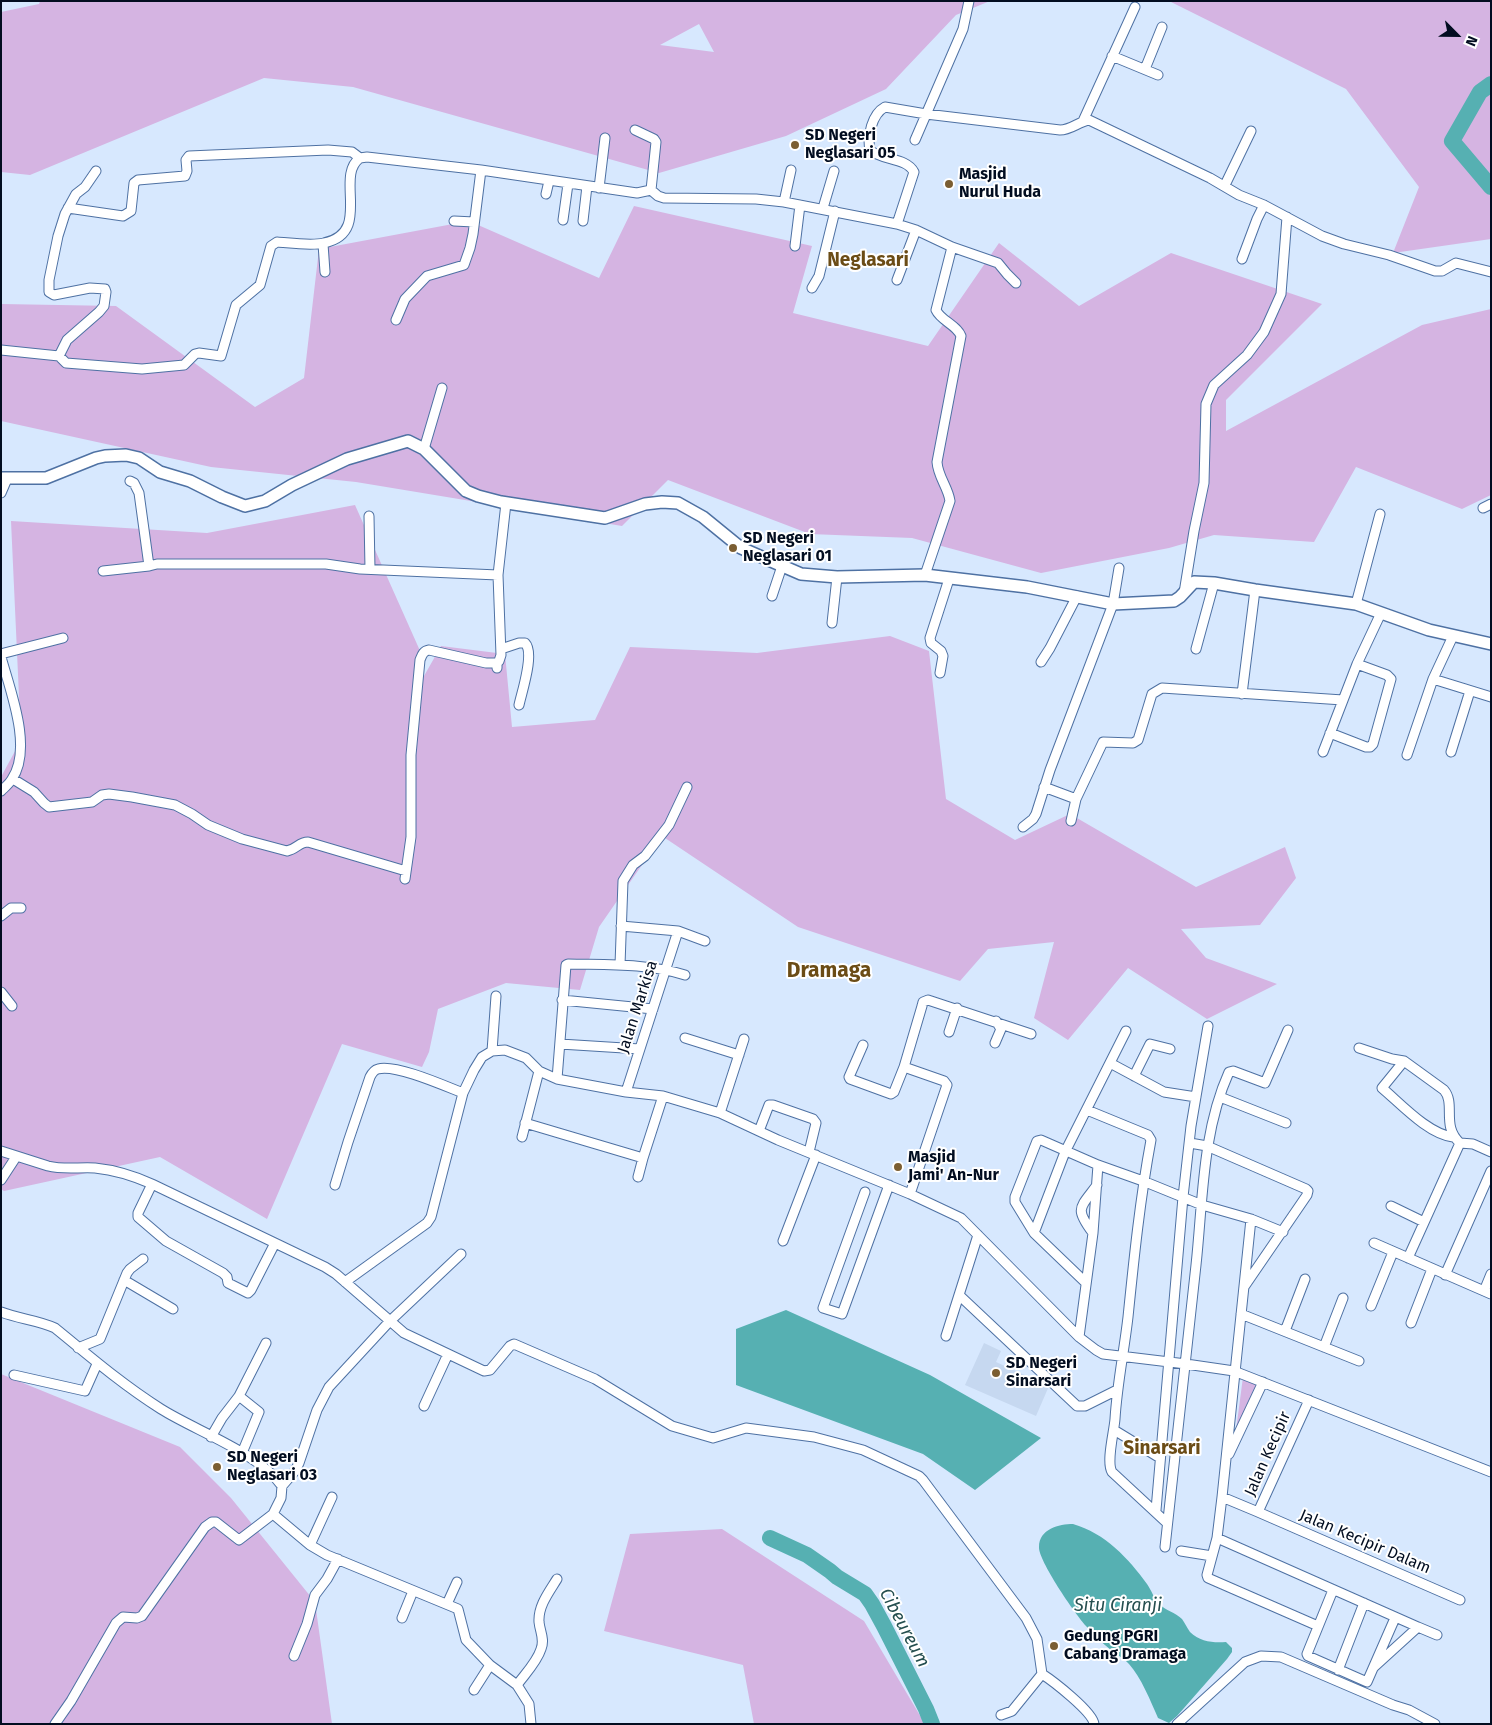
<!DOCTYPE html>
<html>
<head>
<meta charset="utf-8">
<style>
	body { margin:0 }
	#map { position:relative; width:1492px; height:1725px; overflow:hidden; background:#d7e8fe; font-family:"Fira Sans",sans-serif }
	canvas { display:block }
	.frame { position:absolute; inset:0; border:2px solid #020d20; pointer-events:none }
	.north { position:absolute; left:1432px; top:10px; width:50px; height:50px; -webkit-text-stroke:4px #fff; paint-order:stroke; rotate:113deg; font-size:14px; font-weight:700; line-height:20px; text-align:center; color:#020d20 }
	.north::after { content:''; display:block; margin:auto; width:18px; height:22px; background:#020d20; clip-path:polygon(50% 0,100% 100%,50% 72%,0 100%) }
</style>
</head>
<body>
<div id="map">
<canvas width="1492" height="1725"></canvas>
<div class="frame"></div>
<div class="north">N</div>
</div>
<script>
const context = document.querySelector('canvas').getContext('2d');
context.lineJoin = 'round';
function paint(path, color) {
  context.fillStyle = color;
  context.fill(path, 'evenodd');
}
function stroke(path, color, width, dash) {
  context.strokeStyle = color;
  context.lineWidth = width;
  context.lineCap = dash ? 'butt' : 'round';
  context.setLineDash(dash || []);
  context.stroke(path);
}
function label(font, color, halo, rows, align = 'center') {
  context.font = font + ' "Fira Sans",sans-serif';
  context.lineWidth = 4;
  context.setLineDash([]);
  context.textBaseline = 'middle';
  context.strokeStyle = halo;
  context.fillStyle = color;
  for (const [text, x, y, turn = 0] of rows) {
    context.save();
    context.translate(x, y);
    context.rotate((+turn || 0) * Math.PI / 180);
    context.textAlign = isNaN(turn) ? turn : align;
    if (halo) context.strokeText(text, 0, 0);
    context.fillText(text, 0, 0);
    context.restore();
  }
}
const built = new Path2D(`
	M984,1343L1001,1351L996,1362L1049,1386L1036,1416L965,1385Z`);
const green = new Path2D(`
	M40,1H990L956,15L886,89L786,136L659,173L353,87L264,78L30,175L1,172V12L39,4ZM699,24L714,52L660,45Z
	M1169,1H1491V239L1393,253L1419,187L1346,89Z
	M634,206L812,246L793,313L928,346L999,243L1079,306L1171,253L1322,304L1226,400V431L1422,325L1491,309V495L1462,509L1356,467L1314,542L1214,535L1169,548L1041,573L912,538L810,534L668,480L622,526L356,482L211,467L1,421V304L116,306L255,407L304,378L319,249L469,221L599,278Z
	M355,505L421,653L424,676L441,646L505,654L512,727L595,720L630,647L757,653L890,636L929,651L946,799L1015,840L1070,814L1196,887L1285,847L1296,878L1260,925L1181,929L1206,958L1277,984L1207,1019L1128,968L1068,1040L1034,1018L1054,942L988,949L960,981L798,927L662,836L599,927L580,990L506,983L438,1009L429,1052L422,1067L342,1044L267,1219L160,1157L4,1191L1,1189V777L21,740L11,521L207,533Z
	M1,1374L180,1447L231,1498L315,1602L332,1724H1Z
	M1243,1377L1261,1384L1236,1430Z
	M722,1529L864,1621L925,1724H754L743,1665L604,1631L630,1534Z`);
const water = new Path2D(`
	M786,1310L930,1375L1041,1438L975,1490L923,1454L736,1385V1329Z
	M1073,1524C1105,1533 1129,1559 1147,1584C1152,1591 1154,1599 1159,1604C1166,1611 1175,1612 1182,1619C1185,1623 1187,1628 1190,1632C1200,1642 1214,1643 1226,1642L1232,1648V1652L1227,1659L1177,1716L1169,1723L1158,1718C1151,1702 1141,1677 1129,1664C1124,1658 1117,1655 1111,1650C1102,1643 1093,1634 1086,1626C1075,1614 1038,1560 1039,1547C1039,1529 1059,1524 1073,1524Z`);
const river = new Path2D(`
	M1491,84L1480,92L1452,141L1491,187
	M770,1538L807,1555L830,1571L837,1577L865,1594L872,1604L884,1626L926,1709L932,1724`);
const minor = new Path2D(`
	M1112,56L1158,75
	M1145,69L1162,27
	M1083,121L1135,7
	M635,130L654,139L656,142L651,190
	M915,140L963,29L969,1
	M1225,185L1251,131
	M599,188L605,138
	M546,194L549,181
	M784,202L791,170
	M68,208L123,216L131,211L134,183L138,180L185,176L187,171L186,160L189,156L328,150L352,152L360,158
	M823,208L834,171
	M563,220L568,184
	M454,221L474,222
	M583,221L587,186
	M897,224L914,172C906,157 882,161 870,150C867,136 872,114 885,107L926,114L1060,130C1071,130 1078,122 1089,120L1210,178L1239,195L1264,205L1322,236L1344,244L1389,255L1435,271H1442L1456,263L1491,272
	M323,244L325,272
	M795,246L800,205
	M1242,259L1257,219L1264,205
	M897,280L916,230
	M812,288L819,276L835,211
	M396,320L405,299L427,276L464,265L470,248L473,234L481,170
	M1,350L59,356L66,363L142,369L184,365L195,354L199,353L221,356L236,305L260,285L271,246L277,242C291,243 311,246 324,243C373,233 334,176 360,158L367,157L481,170L637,193L651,190L658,196L664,198L756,199L784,202L897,224L916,230L952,247L998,263L1007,274L1016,283
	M59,356L67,340L99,312L104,306L106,292L105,289L90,288L54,295L49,292V280L58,236L65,214L76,194L85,187L96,171
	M424,449L442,388
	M130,481L134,483L139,493L149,566L157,564H326L360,569L498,575
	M1,493L7,479
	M1483,508L1491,504
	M369,516L370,569
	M103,571L149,566
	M925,575L950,501C948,487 938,477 937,462L961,336C957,325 941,321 936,310L952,247
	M1184,593L1194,531L1204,483L1206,404L1214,385L1247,355L1264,332L1281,294L1287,217
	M772,596L782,566
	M1356,604L1380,514
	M832,623L837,577
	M501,649L519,643H525C535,653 522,691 519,705
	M1196,649L1214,583
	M1,654L63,638
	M1,657C10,690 33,748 12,779C9,784 5,787 1,791
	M1041,662L1050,648L1077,596
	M497,668V663L499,661L501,655L498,575L506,503
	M940,673L943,656L941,651L931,643L930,638L949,579
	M1433,679L1491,697
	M1242,694L1255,590
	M1330,733L1366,747H1370L1373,744L1391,679L1387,675L1357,664
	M1323,752L1357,664L1381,613
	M1451,752L1470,691
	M1407,755L1433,679L1453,636
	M13,779L34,792L44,803L49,807L92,802L102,795L109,794L132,797L175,805L192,814L208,825L242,839L287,851C297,849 299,842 308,842L406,871
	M1044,787L1076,799L1103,742L1133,743L1138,740L1152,694L1162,688L1343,700
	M1071,821L1076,799
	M1023,827L1033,819L1036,814L1050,770L1113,604L1119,568
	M405,879L411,837V755L420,660C422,655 423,651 429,650L486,663H497
	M1,916L11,908H21
	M621,926L678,931L705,941
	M620,965L623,881L633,865L645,856L669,825L687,787
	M1,992L12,1006
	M562,1000L653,1009
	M949,1032L957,1008
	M685,1038L739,1055
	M995,1043L1001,1029L996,1021
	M560,1044L640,1049
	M863,1045L849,1077L850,1079L891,1094L894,1092L904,1067L944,1081L947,1085L910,1194
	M1359,1048L1392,1059L1404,1061L1444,1090C1456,1104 1441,1126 1460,1143L1408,1258
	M492,1051L496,996
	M1404,1061L1382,1088C1401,1104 1428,1134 1453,1137
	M1110,1063L1164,1092L1196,1097
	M904,1067L922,1006L923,1002L928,1000L1031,1034
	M1134,1076L1150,1044L1170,1049
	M557,1079L566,965L568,964C607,965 647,963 685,975
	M626,1092L678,931
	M1220,1097L1286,1123
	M1087,1110L1148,1135L1151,1140C1140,1199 1134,1258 1128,1317C1124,1352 1117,1385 1115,1419C1114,1432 1106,1462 1112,1472L1167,1523
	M720,1113L744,1039
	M525,1123L643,1158
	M759,1131L769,1105H773L813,1119L816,1123L809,1152
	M522,1137L539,1071
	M1190,1143L1207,1146L1306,1189L1308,1191L1307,1195L1244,1287
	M1460,1143L1473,1144L1491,1152
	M1,1151L48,1166C64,1170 79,1167 95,1168C115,1170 134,1176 152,1184L325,1267L336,1274L404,1333L484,1371L490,1370L510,1346L514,1344L595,1379L672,1426L713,1438L746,1428L814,1437L863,1450L919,1476L923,1480L1026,1618L1037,1639L1042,1674C1053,1681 1093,1712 1094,1724
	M638,1177L643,1158L663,1096
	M1,1180L16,1157
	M152,1184L138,1213V1217L166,1241L223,1273L227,1277L228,1283L248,1293L251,1290L275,1243
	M335,1185L348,1142L370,1077C372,1073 374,1070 378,1069C396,1064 445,1086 463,1093
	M865,1192L823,1308L842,1314L889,1185
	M1391,1206L1424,1222
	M1251,1219L1222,1497L1217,1538L1207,1575L1208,1578L1318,1626
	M1034,1233L1065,1152L1126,1031
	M1093,1233C1074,1208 1080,1208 1097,1185
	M783,1241L816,1155
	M1374,1243L1491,1294
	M1445,1275L1491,1171
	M124,1280L173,1309
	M345,1282L427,1223L431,1217L463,1093L474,1070L482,1057L492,1051L505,1050L526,1058L539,1071L557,1079L626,1092L663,1096L720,1113L778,1140L910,1194L961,1218L1079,1337L1096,1350L1103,1354L1186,1364L1234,1371L1491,1472
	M1085,1282L1034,1233L1015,1202V1197L1037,1141L1041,1140L1098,1165L1143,1181L1202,1205L1251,1219L1283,1232
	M1484,1291L1491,1274
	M959,1295L1077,1406H1085L1117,1390
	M1371,1306L1393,1252
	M1,1312C19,1319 38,1320 55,1328C89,1356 123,1385 161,1409C196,1431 259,1453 282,1486
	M1241,1314L1359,1361
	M1411,1323L1432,1269
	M1285,1331L1305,1279
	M946,1336L978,1235
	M1079,1337L1093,1233L1098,1165
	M1324,1347L1343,1298
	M78,1348L100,1339L127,1273L130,1269L143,1259
	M14,1375L85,1391L97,1364
	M239,1396L259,1412L242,1453
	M424,1406L448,1354
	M1114,1430L1160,1458
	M211,1437L222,1418L239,1396L266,1343
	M1229,1454L1263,1382
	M1222,1497L1258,1512L1309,1400
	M1156,1510L1183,1197L1191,1126L1208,1026
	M1258,1512L1460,1600
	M273,1514L310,1545L327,1555L458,1609L466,1640L490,1665L517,1685L529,1704L531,1724
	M1217,1538L1418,1627L1374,1667
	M310,1545L332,1497
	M1165,1547C1176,1453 1186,1359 1196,1265C1203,1200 1202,1132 1229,1072L1233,1071L1265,1083L1288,1030
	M1181,1551L1212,1556
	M1333,1590L1307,1654L1308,1656L1367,1682L1395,1618
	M447,1604L457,1582
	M402,1618L413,1591
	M1418,1627L1437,1635
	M294,1656L307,1624L315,1595L327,1579L338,1559
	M1338,1670L1364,1603
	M517,1685C525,1674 537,1662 541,1649C545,1639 540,1632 539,1622C538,1606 549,1592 557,1579
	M474,1690L490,1665
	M1001,1715L1012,1711L1042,1674
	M55,1724L71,1701L116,1623L123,1617L137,1618L142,1616L205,1527L212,1522H216L239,1540L273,1514L281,1498L282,1486L295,1471L299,1463L317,1410L329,1387L389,1322L461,1254
	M1177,1724L1245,1662L1261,1656L1281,1657L1393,1705L1409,1710L1435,1724`);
const tertiary = new Path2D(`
	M1,478H46L96,458L105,456L126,455L139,458L160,472L190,481L222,497L245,506L265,501L292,485L347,459L408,441L424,449L466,491L478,496L501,502L605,518L645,504L662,502L678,503L703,517L741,548L801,574L837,577L925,575L1027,587L1113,604L1174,601L1180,597L1194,582L1214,583L1255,590L1356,604L1429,630L1491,644`);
const markers = [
	[795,145,5,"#7b5e32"],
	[949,184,5,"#7b5e32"],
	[733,548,5,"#7b5e32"],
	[898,1167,5,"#7b5e32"],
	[996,1373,5,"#7b5e32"],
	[217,1467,5,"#7b5e32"],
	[1054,1646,5,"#7b5e32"]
];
const poiNames = [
	["SD Negeri",805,136],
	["Neglasari 05",805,154],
	["Masjid",959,175],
	["Nurul Huda",959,193],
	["SD Negeri",743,539],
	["Neglasari 01",743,557],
	["Masjid",908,1158],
	["Jami' An-Nur",908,1176],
	["SD Negeri",1006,1364],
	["Sinarsari",1006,1382],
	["SD Negeri",227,1458],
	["Neglasari 03",227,1476],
	["Gedung PGRI",1064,1637],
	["Cabang Dramaga",1064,1655]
];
const streetNames = [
	["Jalan Markisa",638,1007,-72],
	["Jalan Kecipir",1268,1454,-66],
	["Jalan Kecipir Dalam",1365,1542,23]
];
const waterNames = [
	["Situ Ciranji",1118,1606],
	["Cibeureum",904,1628,62]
];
const quarterNames = [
	["Neglasari",868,261],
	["Sinarsari",1162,1449]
];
const districtNames = [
	["Dramaga",829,971]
];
paint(built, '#c6d8f0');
paint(green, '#d5b4e2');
paint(water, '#56b0b2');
stroke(river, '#56b0b2', 16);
stroke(minor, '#4e71a3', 11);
stroke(tertiary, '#4e71a3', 14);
stroke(minor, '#fff', 9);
stroke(tertiary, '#fff', 11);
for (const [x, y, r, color] of markers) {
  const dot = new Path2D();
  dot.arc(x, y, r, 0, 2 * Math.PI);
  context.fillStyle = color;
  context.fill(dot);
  stroke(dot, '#fff', 2);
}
label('bold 16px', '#020d20', '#fff', poiNames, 'left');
label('16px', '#020d20', '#fff', streetNames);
label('italic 18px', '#244e4f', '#fff', waterNames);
label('bold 19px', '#6b4c16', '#fff', quarterNames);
label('bold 21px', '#6b4c16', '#fff', districtNames);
</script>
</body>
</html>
